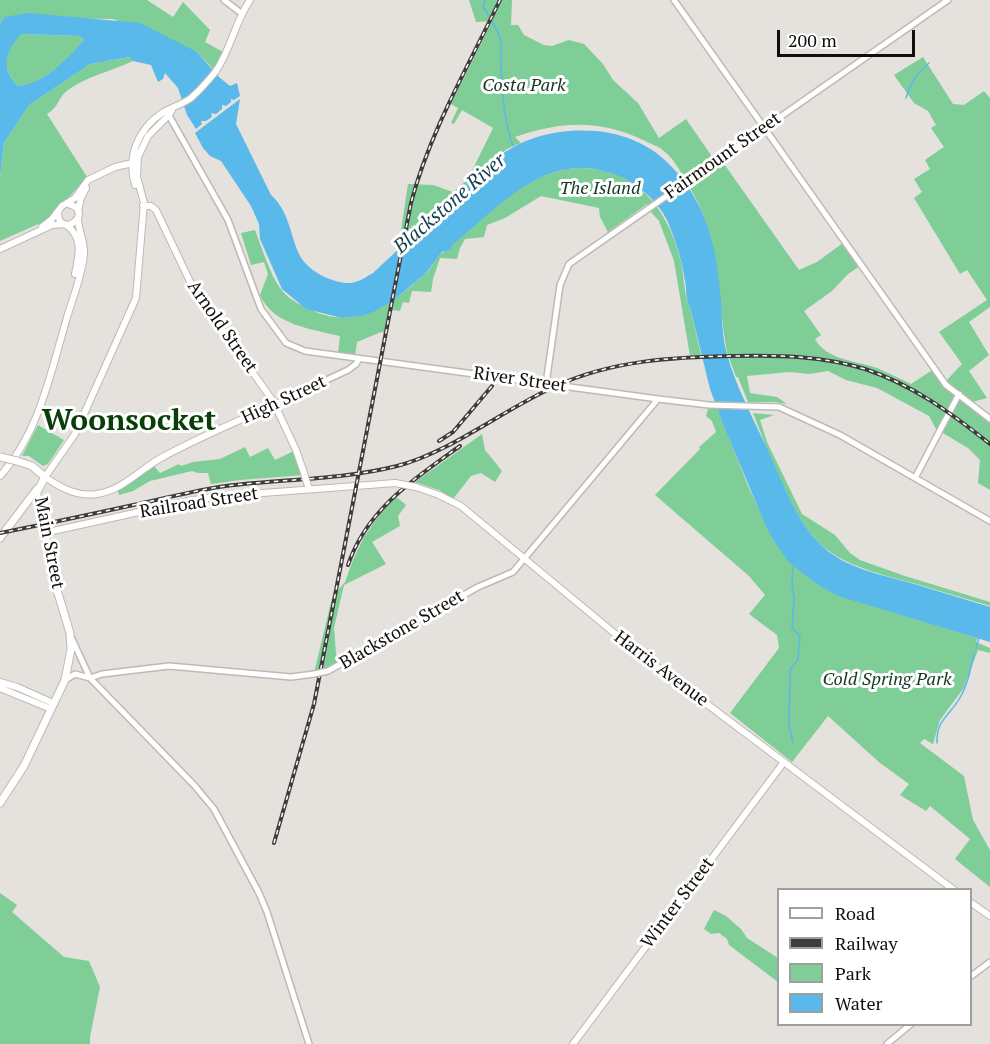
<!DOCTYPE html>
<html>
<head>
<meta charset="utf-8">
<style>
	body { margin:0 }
	#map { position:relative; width:990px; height:1044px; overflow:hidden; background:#e5e1dc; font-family:"PT Serif",serif }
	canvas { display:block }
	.legend { position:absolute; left:777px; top:888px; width:195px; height:138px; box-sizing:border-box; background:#fff; border:2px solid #9f9f9e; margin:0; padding:8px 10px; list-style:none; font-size:18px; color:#100f0d }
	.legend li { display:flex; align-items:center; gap:12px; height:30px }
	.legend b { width:30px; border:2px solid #9f9f9e }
	.scale { position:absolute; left:777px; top:30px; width:138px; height:27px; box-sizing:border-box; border:3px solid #100f0d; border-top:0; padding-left:8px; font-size:18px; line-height:21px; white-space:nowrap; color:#100f0d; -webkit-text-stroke:4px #fff; paint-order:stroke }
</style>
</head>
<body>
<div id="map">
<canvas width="990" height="1044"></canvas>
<ul class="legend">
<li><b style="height:8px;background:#fff"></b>Road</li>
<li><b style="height:8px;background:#3f3d3b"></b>Railway</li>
<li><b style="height:16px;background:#7fcd97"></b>Park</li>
<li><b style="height:16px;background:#59b9ea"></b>Water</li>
</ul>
<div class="scale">200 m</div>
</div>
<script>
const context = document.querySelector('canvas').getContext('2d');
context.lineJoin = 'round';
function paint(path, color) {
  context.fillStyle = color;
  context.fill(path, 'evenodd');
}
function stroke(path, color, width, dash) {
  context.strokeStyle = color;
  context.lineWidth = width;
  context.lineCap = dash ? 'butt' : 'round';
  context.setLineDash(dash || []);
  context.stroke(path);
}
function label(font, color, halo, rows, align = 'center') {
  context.font = font + ' "PT Serif",serif';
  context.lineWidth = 6;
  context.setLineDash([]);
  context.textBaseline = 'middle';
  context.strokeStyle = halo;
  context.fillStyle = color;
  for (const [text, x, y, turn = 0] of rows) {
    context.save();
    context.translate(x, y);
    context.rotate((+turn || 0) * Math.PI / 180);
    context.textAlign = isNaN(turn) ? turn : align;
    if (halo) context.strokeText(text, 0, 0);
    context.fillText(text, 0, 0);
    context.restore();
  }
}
const green = new Path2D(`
	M0,0H147L173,17L183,2L210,30L205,42L223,52L214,70L197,52L113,19L4,17L0,24Z
	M469,0H512L511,25H518L524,35L544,45L552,46L569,40L584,44L603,64L613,80L638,103L659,138L686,119L713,158L685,178C679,170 673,158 665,152C660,147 651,144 645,141C601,119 561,121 515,137L521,143L507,149L494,160L398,250L408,184L433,185L453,192L468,179L493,128L462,110L454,124L451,123L458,108L451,104L492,21L476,22Z
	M20,34L79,36L84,40C67,60 45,83 18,86C0,69 6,51 20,34Z
	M131,57L133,61C112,71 87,76 68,90C58,97 59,107 47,114L87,177L54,214L43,222L0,241V177L4,143L29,105L90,64Z
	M923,57L953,104L964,105L984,91L990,98V307L969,322L989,355L969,371L987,398L972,402L990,415V490L978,483L980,460L968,448L936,429L929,416L877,388L846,380L828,371L810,374L789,372L747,376L750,393L777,397L787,404L775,402H748L738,377H736L727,352C716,294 722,237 688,185L722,161L799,270L817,262L843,243L860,266L848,274L832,291L804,311L821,335L815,339C826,360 857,361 877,368C889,373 900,379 911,384L934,369L946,381L962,364L939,332L987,300L967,270L960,274L914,198L922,192L914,179L930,169L925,160L944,147L931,128L936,125L928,111L914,103L894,75Z
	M577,168C637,168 668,208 681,262C684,275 684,297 690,307L701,355L690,356L674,261L659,221L651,212L647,204L608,232L600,217L599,208L541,196L505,218L487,225L484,237L465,239L460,248L457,259L440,258L433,279L431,292L412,291L409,303L403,302L400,311L393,310L389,314L385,333L381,332L357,342L355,356L338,354L340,336C311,329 273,325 260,295L268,274L264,262L251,265L241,233L255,230C261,246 271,277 281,289C287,298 297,303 307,308C354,333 391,305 425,274C434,266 438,250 451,250V245C490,215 525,171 577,168Z
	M710,402L715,403L748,486L775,543L818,585L846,598L977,638L976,642L990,648V653L978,650L963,689L940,720L933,744L924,739L920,743L964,776L973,820L990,850V887L955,859L970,839L930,806L926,811L900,795L909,784L880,763L828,716L792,762L730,713L779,648L777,635L749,614L765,595L749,576L655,495L700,449L699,447L716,432L712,421L706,416Z
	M753,413L774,415L760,420L767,442L802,514L835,535L850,553L860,560L905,576L990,602V606C967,599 943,592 920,585C889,576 852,569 826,549C794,525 768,451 753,413Z
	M38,425L64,440L48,464L43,466L29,456H22Z
	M482,434L485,450L502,471L495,482L481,473L471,476L453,499L439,490L415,482Z
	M245,447L250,457L268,448L275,460L294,451L304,475L240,480L211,484L208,473H198L192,471L150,481L133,491L119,495L116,486L153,465L160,473L179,464L181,466L193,462L220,459Z
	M395,496L406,505L398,516L400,526L372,542L386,564L344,585L334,628L337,666L314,673L332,598L345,582L353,560L364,537L387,504Z
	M0,893L17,905L12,912L64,957L89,961L100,987L90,1037V1044H0Z
	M714,910L726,916L741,929L747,938L778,958V982L729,945L727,939L719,933L711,934L704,929Z`);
const water = new Path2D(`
	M29,13L140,23L197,52L219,77L230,86L237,83L240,96L234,100L231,99V102L226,106L222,105V109L216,114L211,113L212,117L206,121H201L202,124L196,129L187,115L178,88L165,73L163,79L158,82L151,65L133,61L130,57L90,64L29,105L4,143L0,177V24L4,17ZM21,34L79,36L84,40C66,60 45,83 18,86C0,69 6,51 21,34Z
	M240,99L236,124L271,195C289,211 290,234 299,254C307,271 333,284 351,283C359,282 366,277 373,273L494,160C524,136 559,128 596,131C622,133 651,145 669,164C708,204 716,246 721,300C722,318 722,337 727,354C735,384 751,414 764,442C780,475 792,514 818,542C844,570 886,575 921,586C944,593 967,600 990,607V642L838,596L818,585L789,562L775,543L765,524L725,429L710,389L690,307C685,298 687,291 685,281C682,260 675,239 667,220C658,202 639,185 621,177C549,145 502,205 452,245L451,250L442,252L425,274L394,300L375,311L362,316L342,318L306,309L282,289L260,239L259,224L251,206L221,161L210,156L203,148L195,133Z`);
const stream = new Path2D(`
	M485,0L483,7L489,16
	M492,22C506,43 499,45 501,67C502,93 504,122 513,146
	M906,98C911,82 917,73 929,63
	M976,648L979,637
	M793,743L789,725L790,670L798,659L800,636L792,628L794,598L792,585L793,565
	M937,743C936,719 951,715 961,696C968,683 971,669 974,654`);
const tertiary = new Path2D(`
	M224,0L241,13
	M674,0L946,385L990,419
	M167,112L228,220L261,309L286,343L305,351L658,399L709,405L779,407L840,435L990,521
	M546,384L560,285L569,264L948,0
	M275,404L348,370L356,364L359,359
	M915,478L959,394
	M72,639L90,678L194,785L214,809L259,893L267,912L309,1044
	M328,671L478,587L513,572L658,399
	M65,680L75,674L90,678L102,674L169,666L291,677L314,674
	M970,977L990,962
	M887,1044L911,1024`);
const secondary = new Path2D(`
	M172,110L169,115L148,136L138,157L137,177L144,203L136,298L75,434L45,477C61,488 77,497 97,494C123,490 139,470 161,458C197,438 237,422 275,404
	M135,185C127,157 137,130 162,113C171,107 182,105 191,98C200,90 208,81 216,71C231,49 235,22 250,0
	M143,206H151L156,210L194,290L273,401L296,450L303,470
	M78,211L81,198L86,188
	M58,212C59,242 97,211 68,204
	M42,227L52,219L62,206L75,198L88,180L115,167L133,163
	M0,249L52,225L65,224C84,237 79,255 75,274
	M0,476C39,433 50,375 66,321C72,299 82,277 84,254C85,241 78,231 78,218
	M416,487L439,495L461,506L631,647L954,890
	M44,533L193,500L223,496L395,483
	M0,682L17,687L53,703
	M0,688L51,709
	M970,902L990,916
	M573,1044L784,762`);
const primary = new Path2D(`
	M0,538L37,489
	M0,803L24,766L65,680L71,649L70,633L57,590L37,498V492L45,477L32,466L17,461`);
const rail = new Path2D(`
	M439,441L453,432L492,386
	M0,533C46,524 92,514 138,504C167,498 196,490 226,486C282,479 341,480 397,466C451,452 504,409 556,386C613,360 674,357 735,356C779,355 822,356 865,369C913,385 951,413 990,444
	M348,565C367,509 414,479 460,446
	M274,843L314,704L411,203C430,131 468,67 500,0`);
const tertiaryBridge = new Path2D(`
	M314,674L328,671`);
const secondaryBridge = new Path2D(`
	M303,470L308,486
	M395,483L416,487`);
const primaryBridge = new Path2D(`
	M0,457L17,461`);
const parkNames = [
	["Costa Park",524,86],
	["The Island",600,189],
	["Cold Spring Park",887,680]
];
const streetNames = [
	["Fairmount Street",723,156,-35],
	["Arnold Street",222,327,55],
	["River Street",520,380,8],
	["High Street",284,400,-25],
	["Railroad Street",199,503,-9],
	["Main Street",49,543,79],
	["Blackstone Street",402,630,-30],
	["Harris Avenue",661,669,37],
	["Winter Street",678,903,-53]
];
const waterNames = [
	["Blackstone River",450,204,-41]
];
const townNames = [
	["Woonsocket",129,421]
];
paint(green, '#7fcd97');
paint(water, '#59b9ea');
stroke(stream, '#59b9ea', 1.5);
stroke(tertiary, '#beb9b4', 8);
stroke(secondary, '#beb9b4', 8);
stroke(primary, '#beb9b4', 9);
stroke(tertiary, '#fff', 5);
stroke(secondary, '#fff', 6);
stroke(primary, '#fff', 7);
stroke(rail, '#3f3d3b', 4);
stroke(rail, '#fff', 1.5, [4.5]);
stroke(tertiaryBridge, '#beb9b4', 8, []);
stroke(secondaryBridge, '#beb9b4', 8, []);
stroke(primaryBridge, '#beb9b4', 9, []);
stroke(tertiaryBridge, '#fff', 5);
stroke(secondaryBridge, '#fff', 6);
stroke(primaryBridge, '#fff', 7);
label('italic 18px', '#143721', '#fff', parkNames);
label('18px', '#100f0d', '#fff', streetNames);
label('italic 20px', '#153f53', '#fff', waterNames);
label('bold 30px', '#083f08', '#fff', townNames);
</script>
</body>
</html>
